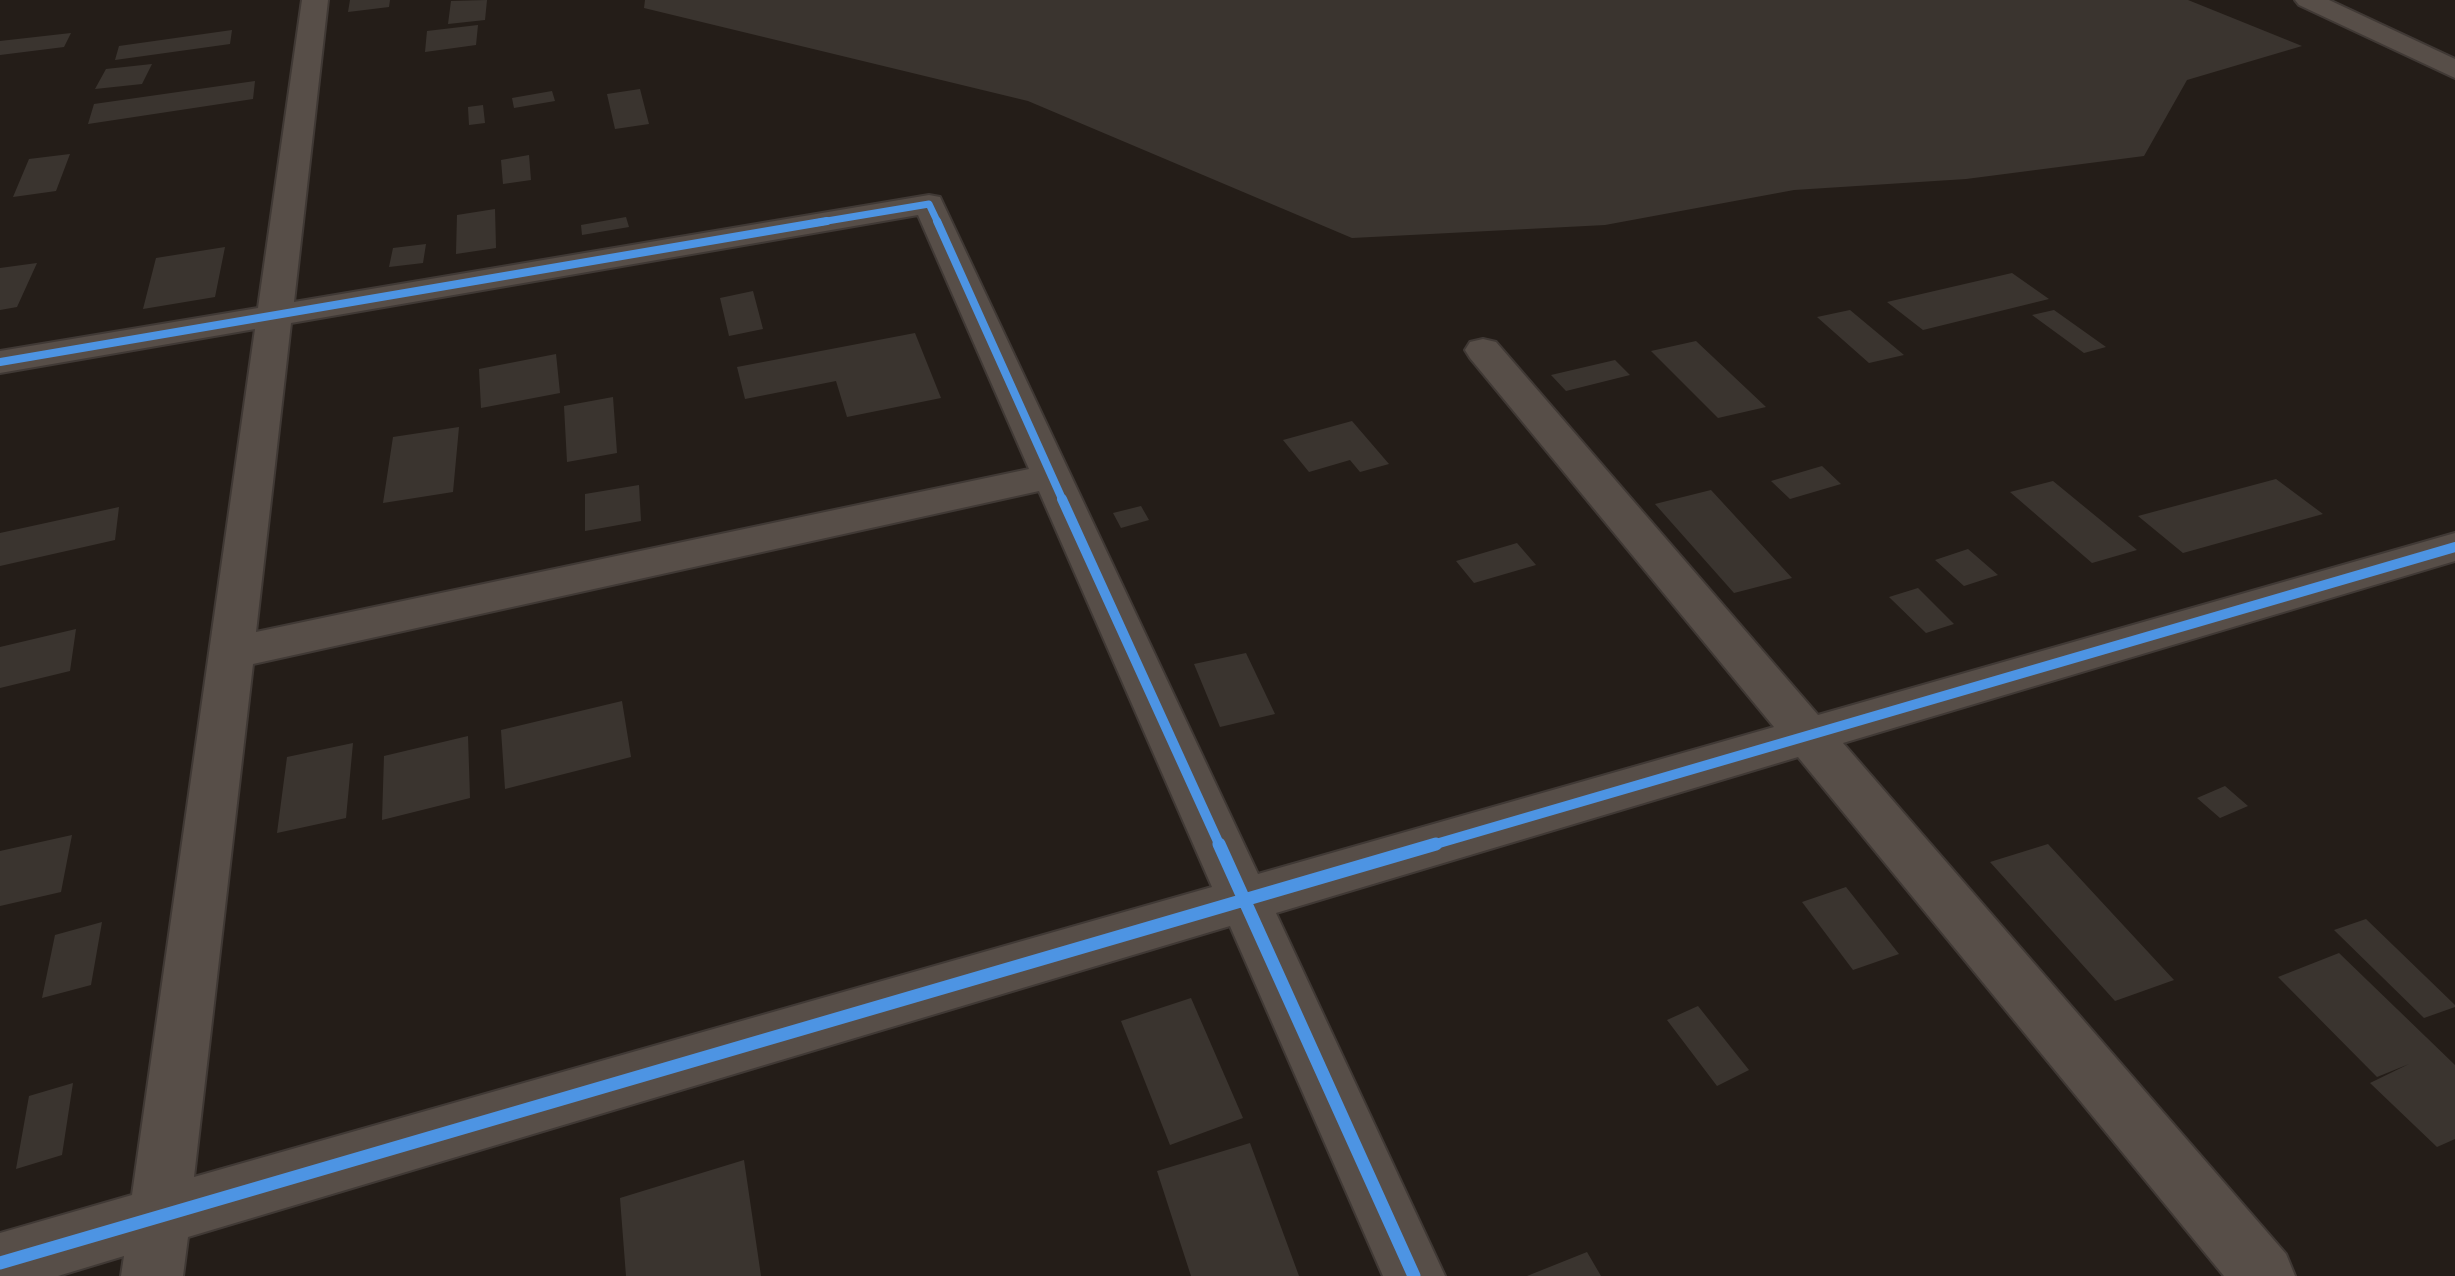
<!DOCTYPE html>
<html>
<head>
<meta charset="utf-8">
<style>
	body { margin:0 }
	canvas { display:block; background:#241d18 }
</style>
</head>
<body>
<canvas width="2455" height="1276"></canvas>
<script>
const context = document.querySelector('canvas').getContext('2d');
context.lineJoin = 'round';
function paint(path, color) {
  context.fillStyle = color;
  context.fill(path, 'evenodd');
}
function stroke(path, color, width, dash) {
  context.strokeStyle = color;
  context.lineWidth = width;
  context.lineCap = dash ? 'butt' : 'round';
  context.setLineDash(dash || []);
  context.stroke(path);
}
const building = new Path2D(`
	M350,0H390L389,7L348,12Z
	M487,0L485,20L448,24L451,1Z
	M645,0H2188L2302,46L2187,80L2144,156L1966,179L1794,190L1605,225L1352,238L1028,101L644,8Z
	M478,25L476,45L425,52L427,31Z
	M232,30L230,44L115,60L119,46Z
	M71,33L64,47L0,55V41Z
	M152,64L142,84L95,89L106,69Z
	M255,81L253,99L88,124L94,104Z
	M640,89L649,124L615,129L607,94Z
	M552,91L555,101L514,108L512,98Z
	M483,105L485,123L469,125L468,107Z
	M70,154L56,191L13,197L29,159Z
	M529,155L531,180L503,184L501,160Z
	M495,209L496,248L456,254L457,215Z
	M626,217L629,227L582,235L581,225Z
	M426,244L423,263L389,267L393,248Z
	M225,247L215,297L143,309L156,258Z
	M37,263L17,307L0,310V268Z
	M2012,273L2049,299L1923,330L1887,302Z
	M753,291L763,329L729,336L720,298Z
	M1850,310L1904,355L1869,363L1817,317Z
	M2054,310L2106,347L2084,353L2032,315Z
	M915,333L941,398L847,417L836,381L745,399L737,367Z
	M1696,341L1766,407L1718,418L1651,351Z
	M556,354L560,393L481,408L479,369Z
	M1615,360L1630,375L1566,391L1551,375Z
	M613,397L617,453L567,462L564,406Z
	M1352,421L1389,464L1360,472L1350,460L1309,472L1283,440Z
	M459,427L453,492L383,503L393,437Z
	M1822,466L1841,484L1790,499L1771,481Z
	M2276,479L2323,514L2183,553L2138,516Z
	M2053,481L2137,550L2092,563L2010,492Z
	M639,485L641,521L585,531V494Z
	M1711,490L1792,578L1734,593L1655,504Z
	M1141,506L1149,520L1121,528L1113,513Z
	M119,507L115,540L0,566V533Z
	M1517,543L1536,565L1474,583L1456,561Z
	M1968,549L1998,575L1964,586L1935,560Z
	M1918,588L1954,624L1926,633L1889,597Z
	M76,629L70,671L0,688V647Z
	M1246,653L1275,714L1220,727L1194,664Z
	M622,701L631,757L505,789L501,730Z
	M468,736L470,798L382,820L384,756Z
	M353,743L346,818L277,833L287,757Z
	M2225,786L2248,806L2220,818L2197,798Z
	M72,835L61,892L0,906V851Z
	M2048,844L2174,980L2115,1001L1990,862Z
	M1846,887L1899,954L1853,970L1802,902Z
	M2366,919L2455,1005V1007L2424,1018L2334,930Z
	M102,922L91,985L42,998L55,935Z
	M2339,953L2455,1065V1139L2437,1147L2370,1083L2409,1064L2377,1077L2278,977Z
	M1191,998L1243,1118L1170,1145L1121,1021Z
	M1698,1006L1749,1070L1717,1086L1667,1020Z
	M73,1083L62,1155L16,1169L29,1096Z
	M1250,1143L1299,1276H1191L1157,1171Z
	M744,1160L761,1276H626L620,1198Z
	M1587,1252L1601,1276H1527Z`);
const street = new Path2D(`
	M302,0H328L294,302L929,195L940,197L1258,874L1774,727L1470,358L1465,350L1470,342L1483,339L1496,342L1818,715L2455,533V561L1843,743L2286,1254L2295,1276H2224L1798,757L1276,913L1445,1276H1383L1230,926L188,1237L183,1276H121L124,1256L58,1276H0V1233L132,1195L255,329L0,373V351L258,308ZM918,215L1029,469L256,632L291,323ZM1039,491L1212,887L194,1177L253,664Z
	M2295,0H2329L2455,59V78L2299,5Z`);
const cyclewayFar3 = new Path2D(`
	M815,223L929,204L938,223`);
const cyclewayFar2 = new Path2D(`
	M937,221L1063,501
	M0,362L827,221`);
const cyclewayFar1 = new Path2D(`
	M1062,499L1220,846
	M1429,846L2455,547`);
const cycleway = new Path2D(`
	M1219,844L1414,1276
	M0,1263L1436,844`);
paint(building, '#3a342f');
stroke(street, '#403935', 4);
paint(street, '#574e48');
stroke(cyclewayFar3, '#4d94e3', 7);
stroke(cyclewayFar2, '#4d94e3', 8);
stroke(cyclewayFar1, '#4d94e3', 10);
stroke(cycleway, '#4d94e3', 13);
</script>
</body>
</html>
